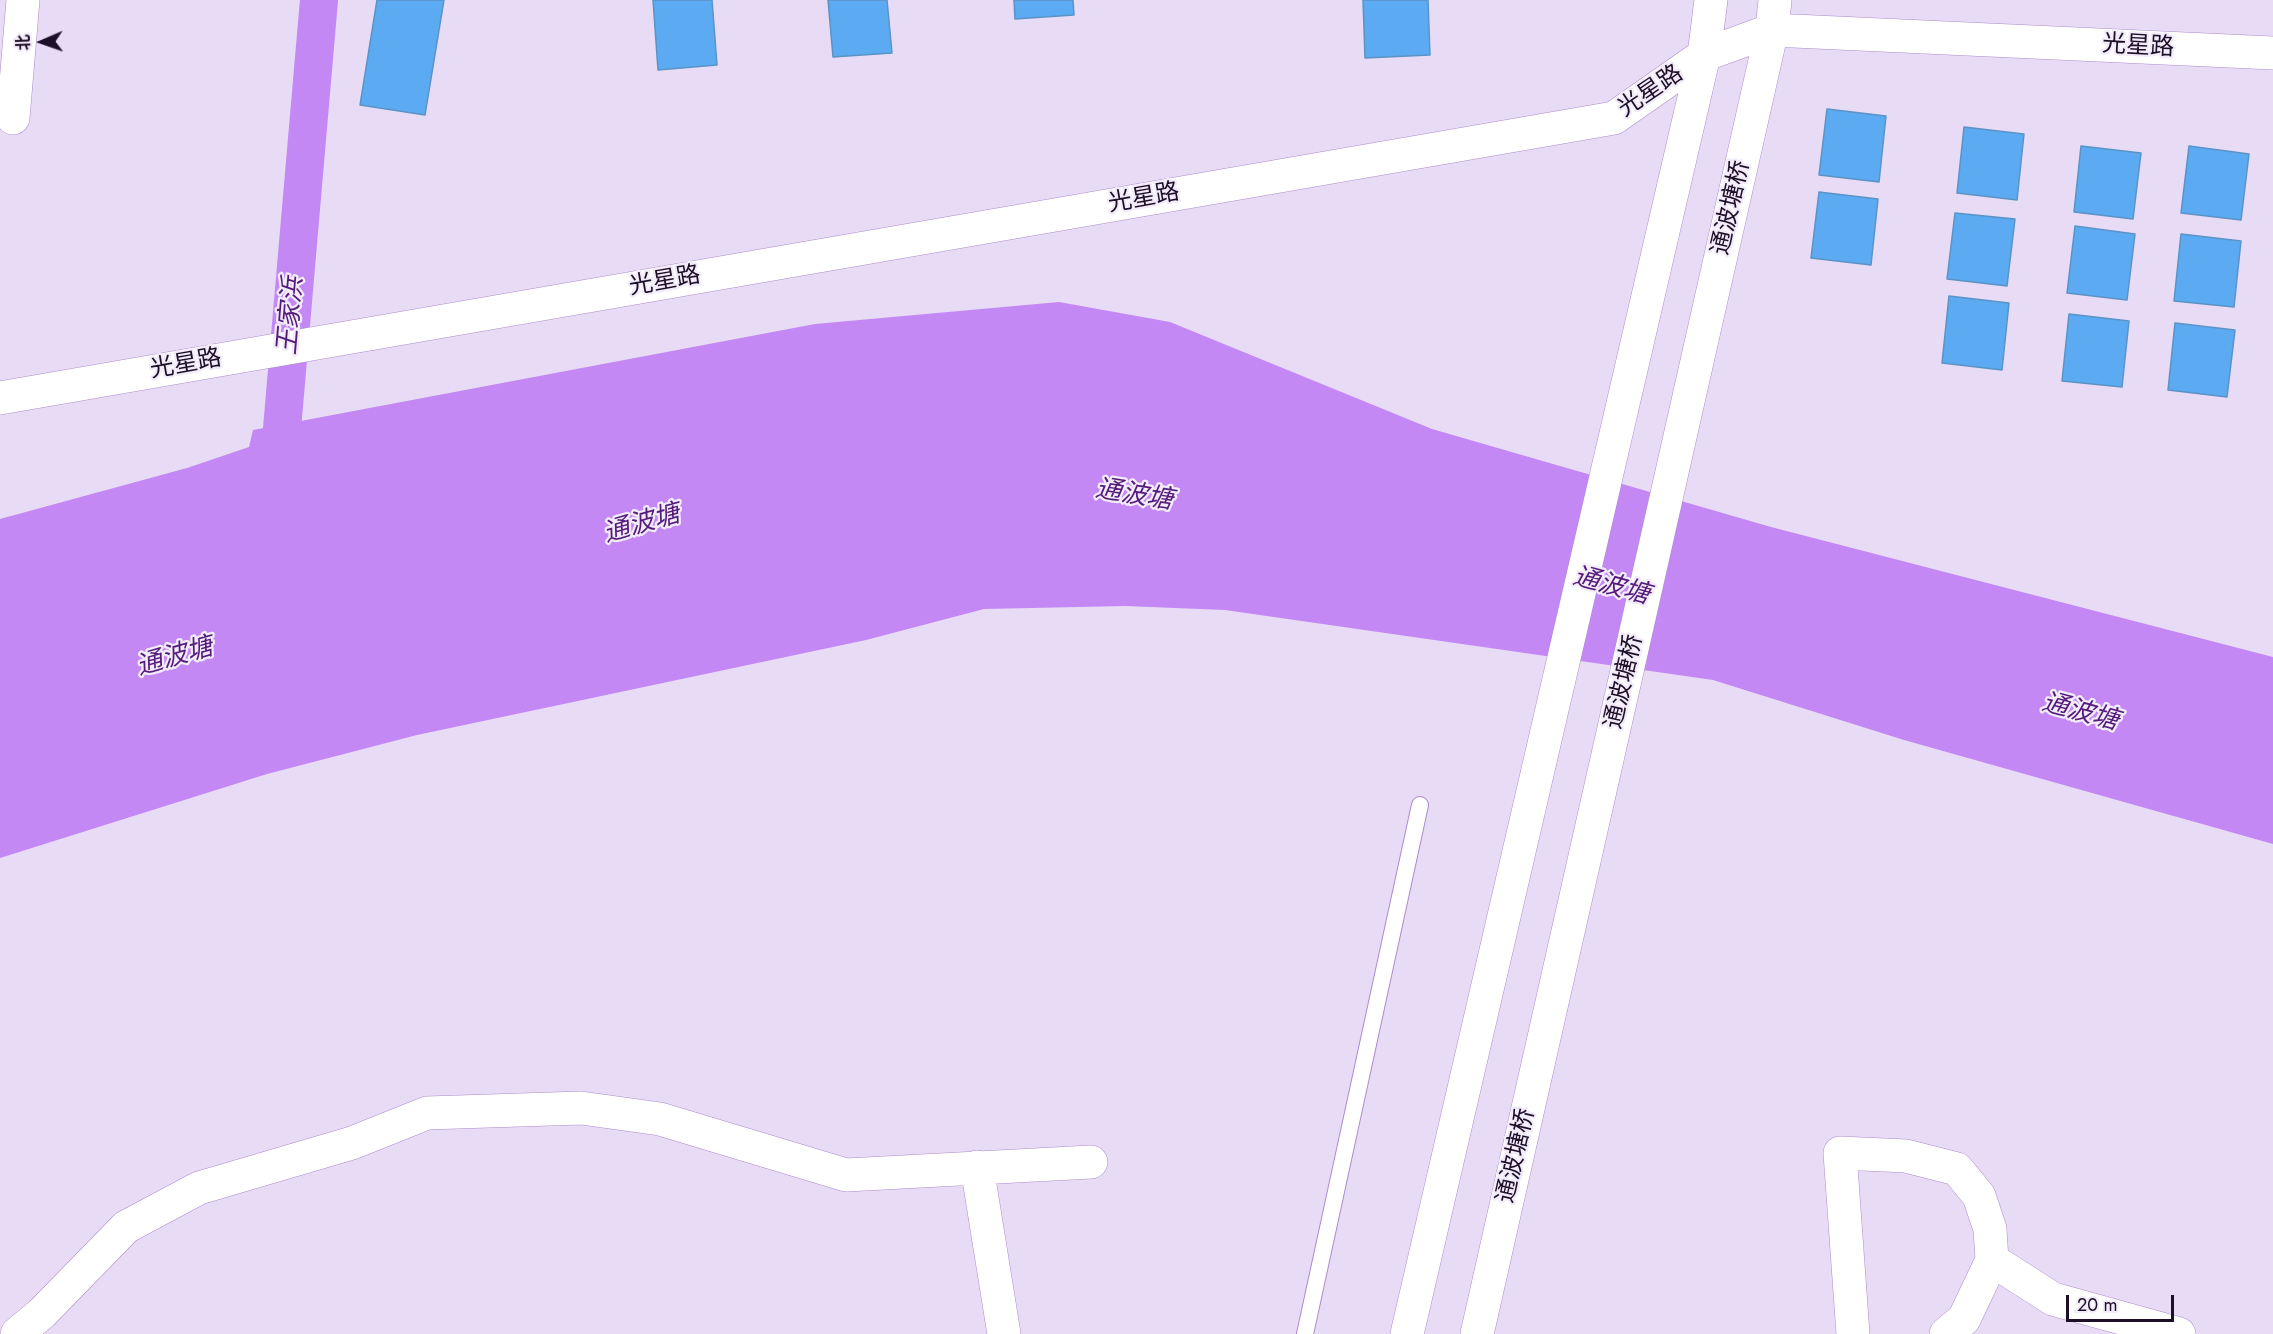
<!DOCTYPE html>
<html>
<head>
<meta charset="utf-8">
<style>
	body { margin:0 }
	#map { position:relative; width:2273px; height:1334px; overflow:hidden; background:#e8dbf6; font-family:Jost,"Noto Sans SC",sans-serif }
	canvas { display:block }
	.north { position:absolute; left:12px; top:12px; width:60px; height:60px; -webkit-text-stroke:4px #f2ebf9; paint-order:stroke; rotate:268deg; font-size:16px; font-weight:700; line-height:24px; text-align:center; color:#1c0f27 }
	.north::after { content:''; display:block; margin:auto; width:21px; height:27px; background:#1c0f27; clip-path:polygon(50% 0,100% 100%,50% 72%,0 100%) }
	.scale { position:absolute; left:2066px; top:1295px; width:108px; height:27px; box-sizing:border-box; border:3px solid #1c0f27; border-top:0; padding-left:8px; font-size:18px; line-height:21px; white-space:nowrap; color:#1c0f27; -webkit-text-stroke:4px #f2ebf9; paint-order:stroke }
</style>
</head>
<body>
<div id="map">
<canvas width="2273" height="1334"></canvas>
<div class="north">北</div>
<div class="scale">20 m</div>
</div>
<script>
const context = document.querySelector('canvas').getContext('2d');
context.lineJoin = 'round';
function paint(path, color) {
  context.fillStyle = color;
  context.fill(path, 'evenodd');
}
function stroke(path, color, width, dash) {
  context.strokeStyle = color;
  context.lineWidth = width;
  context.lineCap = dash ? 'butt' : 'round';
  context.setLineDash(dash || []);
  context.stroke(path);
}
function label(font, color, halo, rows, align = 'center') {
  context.font = font + ' Jost,"Noto Sans SC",sans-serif';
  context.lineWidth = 4.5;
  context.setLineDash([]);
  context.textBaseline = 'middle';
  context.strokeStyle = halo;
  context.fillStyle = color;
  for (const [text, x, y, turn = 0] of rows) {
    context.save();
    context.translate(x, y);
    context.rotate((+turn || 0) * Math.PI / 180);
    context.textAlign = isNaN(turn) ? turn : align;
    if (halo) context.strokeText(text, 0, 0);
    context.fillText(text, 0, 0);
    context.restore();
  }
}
const water = new Path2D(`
	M1059,302L1170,322L1432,429L1771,527L2273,657V844L1904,740L1713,680L1225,610L1125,606L984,609L866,640L417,735L267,774L0,858V519L187,468L249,447L253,430L815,324Z`);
const canal = new Path2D(`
	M278,475L319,0`);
const building = new Path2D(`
	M377,0H444L425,115L360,105Z
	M653,0H712L717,65L658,70Z
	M828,0H887L892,53L833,57Z
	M1014,0H1073L1074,15L1015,19Z
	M1363,0H1428L1430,55L1365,58Z
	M1827,109L1886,116L1879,182L1819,175Z
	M1964,127L2024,134L2017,200L1957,193Z
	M2081,146L2141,153L2133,219L2074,212Z
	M2189,146L2249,154L2241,220L2181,213Z
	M1819,192L1878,199L1871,265L1811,258Z
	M1955,213L2015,219L2007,286L1947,279Z
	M2075,226L2135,234L2127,300L2067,293Z
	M2181,234L2241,241L2234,307L2174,301Z
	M1949,296L2009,303L2002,370L1942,363Z
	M2069,314L2129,321L2122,387L2062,381Z
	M2175,323L2235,330L2227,397L2168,390Z`);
const lane = new Path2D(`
	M1305,1334L1420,805`);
const street = new Path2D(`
	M13,118L23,0
	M977,1167L1004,1334
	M17,1334L42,1313L126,1227L199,1188L352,1143L427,1113L581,1108L660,1119L846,1175L1091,1162
	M1853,1334L1840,1153L1906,1156L1957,1169L1979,1196L1990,1229L1992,1260L2053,1299L2179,1334
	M1946,1334L1964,1319L1992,1260`);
const secondary = new Path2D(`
	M0,398L1614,118L1704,55L1772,30L2273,53
	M1407,1334L1704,55L1711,0
	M1477,1334L1772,30L1775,0`);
const streetNames = [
	["光星路",2138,47,3],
	["光星路",1651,92,-34],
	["光星路",1144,199,-10],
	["通波塘桥",1732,208,-77],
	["光星路",665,282,-10],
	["光星路",186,365,-10],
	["通波塘桥",1625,682,-77],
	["通波塘桥",1517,1156,-77]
];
const waterNames = [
	["王家浜",292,316,-85],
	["通波塘",1134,496,9],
	["通波塘",642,525,-16],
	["通波塘",1611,587,15],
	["通波塘",175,658,-16],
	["通波塘",2080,713,15]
];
paint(water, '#c388f4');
stroke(canal, '#c388f4', 38);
paint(building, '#5caaf1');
stroke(building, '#5b93c7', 1.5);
stroke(lane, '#ad8ccb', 18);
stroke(street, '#ad8ccb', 34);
stroke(secondary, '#ad8ccb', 34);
stroke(lane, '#fff', 16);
stroke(street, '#fff', 33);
stroke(secondary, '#fff', 33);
label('24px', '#1c0f27', '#f2ebf9', streetNames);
label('italic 26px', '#551b7b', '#f2ebf9', waterNames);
</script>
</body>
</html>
